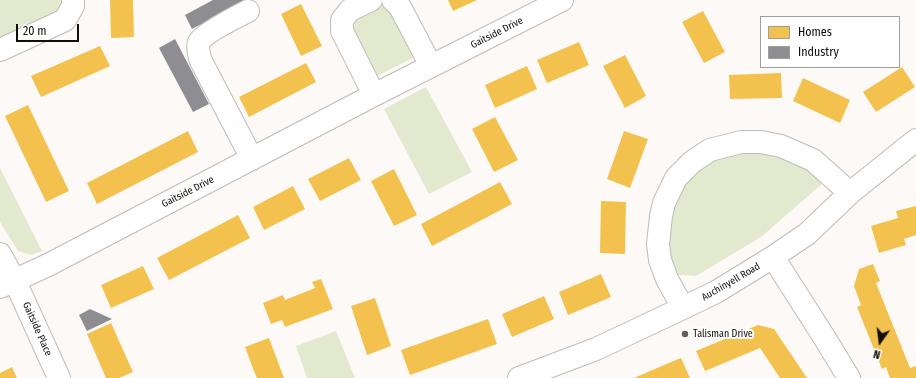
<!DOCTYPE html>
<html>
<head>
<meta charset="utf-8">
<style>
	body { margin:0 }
	#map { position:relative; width:916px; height:378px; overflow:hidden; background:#fcf9f7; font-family:"Fira Sans Condensed",sans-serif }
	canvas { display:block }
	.legend { position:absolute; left:760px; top:16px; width:140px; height:52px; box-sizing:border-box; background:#fff; border:1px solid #9f9e9c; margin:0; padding:5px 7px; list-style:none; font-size:12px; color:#100c08 }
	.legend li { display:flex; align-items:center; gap:8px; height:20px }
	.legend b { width:20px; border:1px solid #9f9e9c }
	.north { position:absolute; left:860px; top:322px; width:40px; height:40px; -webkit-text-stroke:3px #fff; paint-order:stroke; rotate:194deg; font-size:11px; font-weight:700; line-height:16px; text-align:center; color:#100c08 }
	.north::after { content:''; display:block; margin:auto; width:14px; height:18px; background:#100c08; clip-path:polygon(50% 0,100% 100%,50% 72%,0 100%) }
	.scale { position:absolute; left:16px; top:24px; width:63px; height:18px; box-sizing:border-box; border:2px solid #100c08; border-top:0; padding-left:5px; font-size:12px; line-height:14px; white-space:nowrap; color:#100c08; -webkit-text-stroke:3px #fff; paint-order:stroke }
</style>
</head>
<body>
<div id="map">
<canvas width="916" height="378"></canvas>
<ul class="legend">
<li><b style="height:11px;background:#f2c14e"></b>Homes</li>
<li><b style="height:11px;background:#8d8d92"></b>Industry</li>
</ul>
<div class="north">N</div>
<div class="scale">20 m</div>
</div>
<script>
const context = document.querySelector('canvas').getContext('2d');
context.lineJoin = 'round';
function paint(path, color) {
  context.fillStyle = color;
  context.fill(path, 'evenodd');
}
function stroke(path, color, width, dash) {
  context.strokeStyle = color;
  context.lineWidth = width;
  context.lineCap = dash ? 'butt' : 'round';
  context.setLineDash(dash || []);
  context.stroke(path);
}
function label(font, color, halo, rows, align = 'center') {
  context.font = font + ' "Fira Sans Condensed",sans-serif';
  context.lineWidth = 4;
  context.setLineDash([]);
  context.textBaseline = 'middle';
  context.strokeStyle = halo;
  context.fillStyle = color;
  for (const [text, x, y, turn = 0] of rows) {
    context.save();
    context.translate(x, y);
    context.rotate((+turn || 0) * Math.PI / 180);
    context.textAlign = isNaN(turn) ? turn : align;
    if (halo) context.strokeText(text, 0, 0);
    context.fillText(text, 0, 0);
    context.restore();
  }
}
const green = new Path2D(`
	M0,0H62V6L55,17L0,39Z
	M383,6L395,11L417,56L375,77L353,30L357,17Z
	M426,87L472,172L429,194L384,109Z
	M737,152L775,153L807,167L822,184L761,237L696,276L679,275L666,250L667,213L682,182L706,162Z
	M0,168L42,251L31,255L18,251L0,222Z
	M336,331L355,378H307L296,346Z`);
const homes = new Path2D(`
	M110,0H133L134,37L111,38Z
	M448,0H477L453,11Z
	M301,4L322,46L301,56L281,14Z
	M703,11L725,52L704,63L682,22Z
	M579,42L589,65L547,83L537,60Z
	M100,46L110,66L41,97L31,76Z
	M625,55L646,96L625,108L603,66Z
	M306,63L316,82L249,117L239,97Z
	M527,66L537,89L495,108L485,85Z
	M902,67L915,87L876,112L863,92Z
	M781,73L782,98L730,99L729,75Z
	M803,78L850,100L840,123L793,101Z
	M28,105L69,191L46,202L5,116Z
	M495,117L518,160L494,172L472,129Z
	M188,131L198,152L97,204L87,183Z
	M624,131L648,139L630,188L607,179Z
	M349,158L361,180L320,201L308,179Z
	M394,169L417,215L394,226L371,181Z
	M500,182L512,204L432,246L421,224Z
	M293,186L305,209L264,230L253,207Z
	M601,201L626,202L625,254L600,253Z
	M916,206V235L904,239L906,245L879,253L871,226L898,218L896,211Z
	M238,215L250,238L169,280L157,258Z
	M873,264L880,281L876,283L910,368L916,366V378H890L886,367L882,369L857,307L861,305L854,286L859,269Z
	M143,266L154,289L111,308L101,285Z
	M601,274L611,297L568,315L559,292Z
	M321,279L333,309L285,327L282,320L271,324L263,303L283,295L285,300L315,288L312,282Z
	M544,296L554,319L512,337L502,314Z
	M375,298L391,346L367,355L351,306Z
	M488,319L497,344L410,375L401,350Z
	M111,323L133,372L119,378H106L87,334Z
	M758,325L774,329L807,378H780L760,348L705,371L696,351Z
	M269,338L284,378H257L254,371L245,347Z
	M681,358L690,378H634L664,365Z
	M12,367L17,378H0V373Z`);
const industry = new Path2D(`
	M213,0H246L192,29L185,15Z
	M175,39L209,104L193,112L159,48Z
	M90,309L112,319L87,331L79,315Z`);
const minor = new Path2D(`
	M371,0L350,10L342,20V31L374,95
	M393,0L400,7L431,66
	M248,11C238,16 204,33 199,42C197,48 199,55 201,61L252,159
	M0,50L65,20L73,6V0
	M0,254L15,281L59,378
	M773,257L824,337L849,378
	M0,287L48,265L374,95L562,0
	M683,308L667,279L660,260L658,244L661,216L664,203L676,178L692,162L710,150L741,142H761L781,146L813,160L850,193
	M519,378L596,349L683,308L716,292L773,257L807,234L850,193L916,140`);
const markers = [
	[685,334,4,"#635f5c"]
];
const streetNames = [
	["Gaitside Drive",497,33,-27],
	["Gaitside Drive",188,192,-27],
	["Auchinyell Road",731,282,-30],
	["Gaitside Place",37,329,66]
];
const poiNames = [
	["Talisman Drive",693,334]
];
paint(green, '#e2e9cf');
paint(homes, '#f2c14e');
paint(industry, '#8d8d92');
stroke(minor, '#bfbbb8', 24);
stroke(minor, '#fffefe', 22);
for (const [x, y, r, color] of markers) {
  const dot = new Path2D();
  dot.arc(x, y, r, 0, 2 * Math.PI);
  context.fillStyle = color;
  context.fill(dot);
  stroke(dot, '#fff', 1.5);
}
label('10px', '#100c08', '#fff', streetNames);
label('10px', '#100c08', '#fff', poiNames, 'left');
</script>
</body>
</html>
